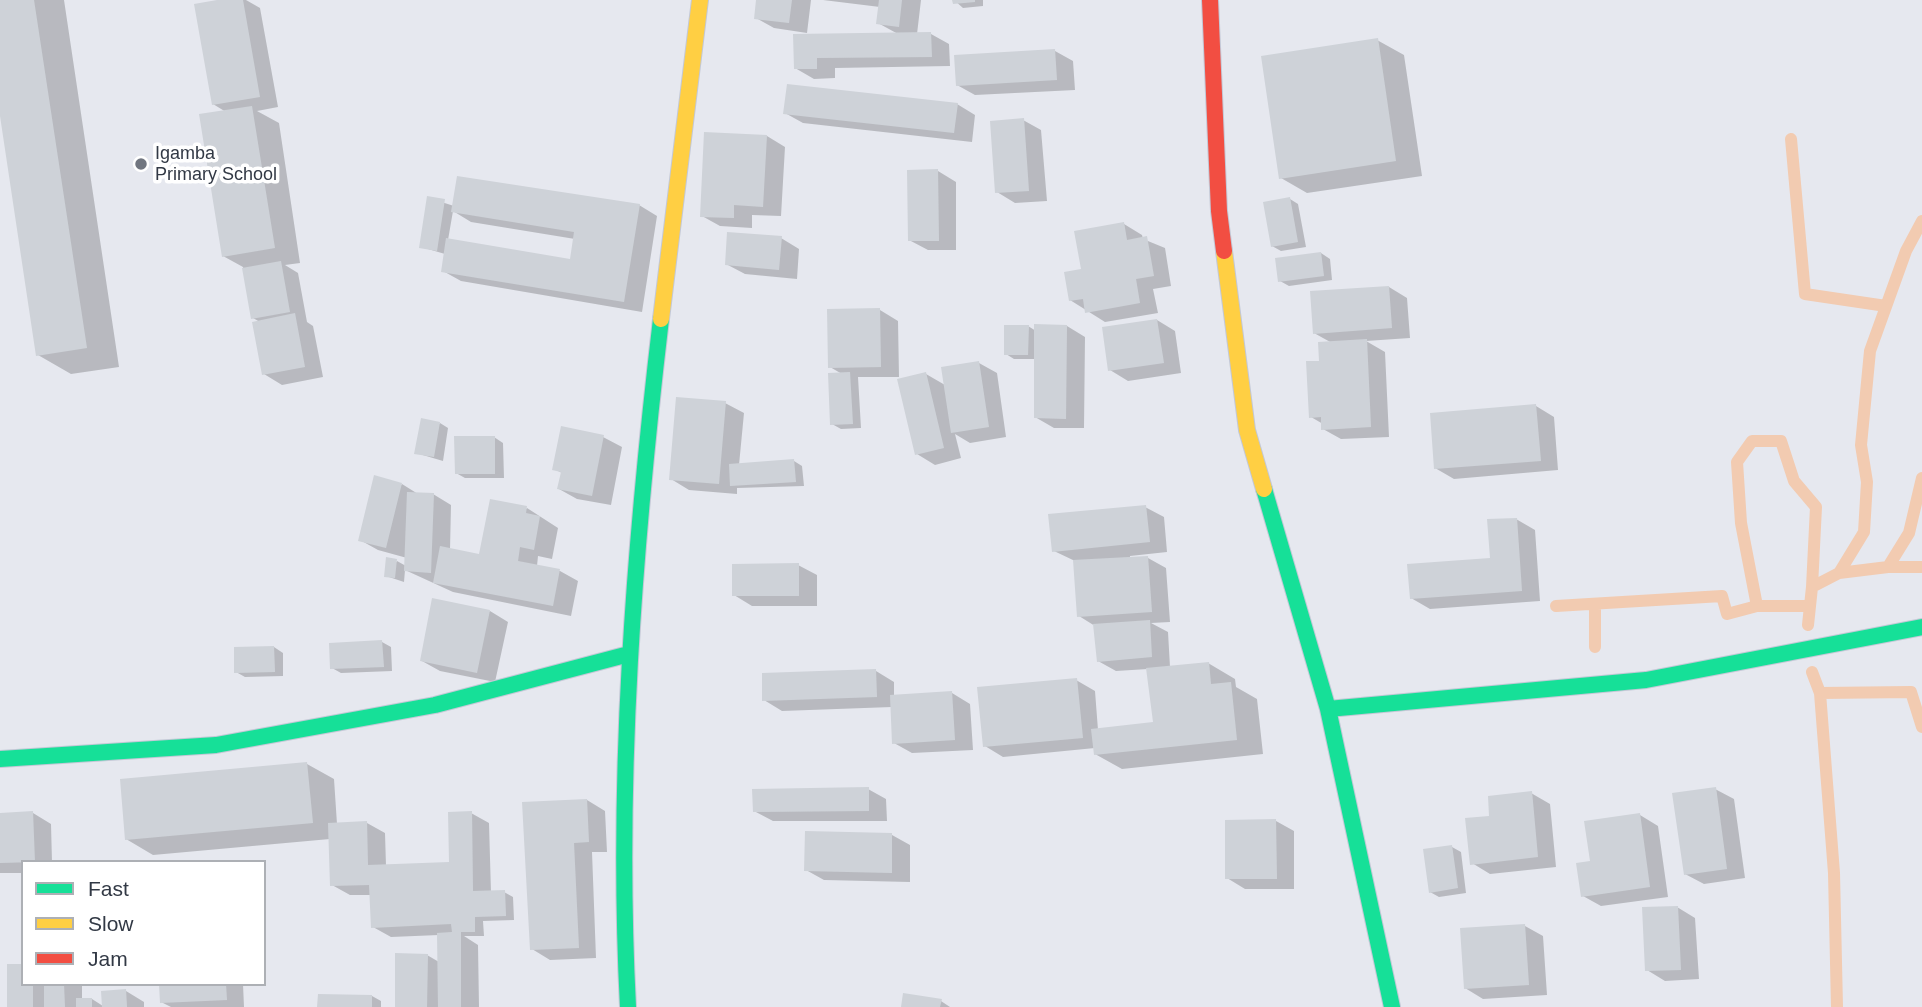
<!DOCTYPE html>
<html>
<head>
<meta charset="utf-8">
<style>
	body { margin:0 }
	#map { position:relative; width:1922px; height:1007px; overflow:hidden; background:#e6e8ef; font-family:Helvetica,sans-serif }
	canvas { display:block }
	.legend { position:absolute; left:21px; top:860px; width:245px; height:126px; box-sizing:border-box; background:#fff; border:2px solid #adb0b5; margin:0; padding:9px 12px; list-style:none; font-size:21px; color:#323945 }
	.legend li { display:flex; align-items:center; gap:14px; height:35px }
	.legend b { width:35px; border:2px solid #adb0b5 }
</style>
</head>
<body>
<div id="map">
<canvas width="1922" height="1007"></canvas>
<ul class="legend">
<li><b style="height:9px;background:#16e098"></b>Fast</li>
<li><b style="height:9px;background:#ffcf43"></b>Slow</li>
<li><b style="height:9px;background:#f24e42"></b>Jam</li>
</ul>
</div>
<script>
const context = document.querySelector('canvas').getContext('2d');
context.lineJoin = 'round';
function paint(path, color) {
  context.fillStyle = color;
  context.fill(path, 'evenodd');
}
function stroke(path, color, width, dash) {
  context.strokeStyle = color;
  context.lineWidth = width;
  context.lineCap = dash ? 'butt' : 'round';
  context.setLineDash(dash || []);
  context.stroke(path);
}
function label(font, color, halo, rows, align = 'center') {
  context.font = font + ' Helvetica,sans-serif';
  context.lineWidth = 7;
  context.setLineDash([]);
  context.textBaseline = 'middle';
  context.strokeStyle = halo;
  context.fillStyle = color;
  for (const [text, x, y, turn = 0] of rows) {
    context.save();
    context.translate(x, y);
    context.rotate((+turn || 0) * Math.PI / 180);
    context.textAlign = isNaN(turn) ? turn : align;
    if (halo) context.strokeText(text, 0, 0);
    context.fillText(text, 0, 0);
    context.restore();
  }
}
const shadow = new Path2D(`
	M0,0H64L119,367L71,374L38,355L0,104Z
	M227,0H246L260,8L278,107L257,111L279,123L300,263L285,265L298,273L307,322L313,326L323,377L282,385L264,374L260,322L253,318L243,267L223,256L226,112L213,104Z
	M758,0H811L807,33L774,28L756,18Z
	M823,0H921L917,34H931L949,44L950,66L835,68V78L814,79L795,68V36L898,34L878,23L880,7Z
	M954,0H983V6L963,8Z
	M1377,40L1404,55L1422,176L1307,193L1281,178Z
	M1055,51L1073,61L1075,90L975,95L957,85Z
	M957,104L975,115L972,142L803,123L785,113Z
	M1023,120L1041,130L1047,201L1015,203L997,192Z
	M706,133L767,136L785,147L781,216L752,215V228L720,226L702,216Z
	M938,171L956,182V250H928L909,240Z
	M429,198L454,206L639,205L657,216L642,312L461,281L443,271L445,254L421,247ZM453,211L471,222L575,239L571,261L448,240Z
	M1290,199L1298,204L1306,247L1281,251L1272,246Z
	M1124,224L1142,235L1143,239L1165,248L1171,286L1153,289L1158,313L1105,322L1070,300L1083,271Z
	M781,238L799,249L797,279L745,274L726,264Z
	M1321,253L1330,259L1332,280L1289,286L1280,281Z
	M1389,287L1407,298L1410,338L1366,341L1385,352L1389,437L1341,439L1323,429V424L1311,417L1320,362L1332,343L1314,333Z
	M880,310L898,321L899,377H858L861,428L841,429L832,424L842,374L830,367Z
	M1157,320L1175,331L1181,373L1128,381L1110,370Z
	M1028,326L1036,331L1067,326L1085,337L1084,428H1054L1035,417L1036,359H1014L1006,354Z
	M979,363L997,373L1006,437L970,443L955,434L961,458L935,465L917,454L926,374L945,385Z
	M725,403L744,413L739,465L794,461L802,466L804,486L737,488V494L689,490L671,479Z
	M1536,406L1554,417L1558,470L1454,479L1435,468Z
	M440,423L448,428L443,461L416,453Z
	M494,437L503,443L504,478H465L456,473Z
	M603,437L622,447L611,505L577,499L559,489L562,473L554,469Z
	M402,484L418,494H433L451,505L450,550L481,556L527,508L558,528L552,559L538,556L537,566L560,571L578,581L571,616L453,592L405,570L404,582L386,576L397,561L406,566L407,558L378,550L360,540Z
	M1145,507L1164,517L1167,552L1130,556V559L1148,558L1166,568L1170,622L1151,623L1168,632L1170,667L1208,663L1235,679L1236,687L1257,699L1263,754L1122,769L1095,754V748L1003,757L985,746L1076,680L1095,691L1098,730L1154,724L1148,669L1116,671L1098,661L1095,626L1079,616L1075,561L1054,551Z
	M1516,519L1535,530L1540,601L1430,609L1411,598L1492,560Z
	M798,565L817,575V606H752L734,595Z
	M490,611L508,622L495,682L440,671L422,661Z
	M382,642L391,647L392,671L341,673L332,668Z
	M274,647L283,653V676L245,677L236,672Z
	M876,671L894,682V696L952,693L970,704L973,750L912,753L894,743L892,707L782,711L764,700Z
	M307,764L334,779L337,824L367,823L385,833L386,866L450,863L471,813L489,823L491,893L504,892L513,897L514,920L483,921L484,936H464L478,945L479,1007H397L427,955L439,962V935L391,937L373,927L371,895H350L332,885L330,839L153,855L126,839Z
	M868,789L886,799L887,821H773L754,811Z
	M1715,789L1734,799L1745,878L1704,884L1685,874Z
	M1531,793L1550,804L1556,867L1490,874L1472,863L1491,818Z
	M587,800L605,811L607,852H592L596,958L550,960L532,949Z
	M33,813L51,824L52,862H23V873H0V815Z
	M1640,815L1658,826L1668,897L1601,906L1583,896Z
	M1276,821L1294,831V889H1245L1227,878Z
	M892,835L910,845V882L824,880L806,870Z
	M1452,847L1461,852L1466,893L1439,897L1430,892Z
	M1677,907L1695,918L1699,979L1665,981L1647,970Z
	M1525,926L1543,936L1547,995L1483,999L1465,988Z
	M23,984H82V1000L92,999L103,1006L126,991L144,1002V1007H9Z
	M160,984H243L244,1007H171L161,1002Z
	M372,996L381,1001V1007H319Z
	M941,1001L950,1007H903Z`);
const stream = new Path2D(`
	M1791,139L1805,294L1886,306
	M1888,567H1922
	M1839,573L1888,567L1909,533L1922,478
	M1595,604V647
	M1556,606L1722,596L1727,614L1757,606H1810
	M1757,606L1741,523L1737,462L1752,441H1781L1794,481L1816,507L1812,587
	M1808,625L1812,587L1839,573L1864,532L1867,482L1861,445L1870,351L1906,251L1922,221
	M1812,672L1820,693L1834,873L1837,1007
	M1820,693L1911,692L1922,727`);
const building = new Path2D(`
	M0,0H34L87,348L36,356L0,116Z
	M217,0H243L260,97L212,105L194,4Z
	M756,0H792L789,23L754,19Z
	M879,0H902L899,27L876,24Z
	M952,0H975V2L953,4Z
	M931,32L932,57L817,58V69H794L793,34Z
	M1378,38L1396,161L1279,179L1261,56Z
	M1055,49L1057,80L956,86L954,55Z
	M787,84L958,103L954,133L783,114Z
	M252,106L275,248L222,257L199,114Z
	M1024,118L1029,191L995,193L990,121Z
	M704,132L767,135L763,207L734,205V218L700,217Z
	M938,169L939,241H908L907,170Z
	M457,176L640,204L624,302L441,272L446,238L570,259L574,232L451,212Z
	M427,196L445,199L437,251L419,248Z
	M1290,197L1298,242L1271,247L1263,202Z
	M1124,222L1127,240L1147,236L1154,276L1136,279L1140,303L1085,313L1083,299L1069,301L1064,272L1081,269L1074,231Z
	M727,232L782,236L779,270L725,265Z
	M1321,252L1324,276L1278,282L1275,258Z
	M281,261L290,312L251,319L242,268Z
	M1389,286L1392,328L1313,334L1310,291Z
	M880,308L881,367L828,368L827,309Z
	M295,313L305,367L262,375L252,322Z
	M1157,319L1164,363L1108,371L1102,327Z
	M1034,324L1067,325L1066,419L1034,418Z
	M1004,325H1029L1028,355H1004Z
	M1367,339L1371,427L1321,430V417L1309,418L1306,361H1319L1318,342Z
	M979,361L989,427L951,433L941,367Z
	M850,372L853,424L830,425L828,373Z
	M926,372L944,448L915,455L897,379Z
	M676,397L726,401L719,484L669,480Z
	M1536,404L1541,461L1434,469L1430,413Z
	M421,418L440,422L434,457L414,454Z
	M561,426L604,435L592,496L557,489L561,472L552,470Z
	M454,436H495V474H455Z
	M794,459L796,482L730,486L729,464Z
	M374,475L402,483L386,548L358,541Z
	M407,492L434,493L431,573L404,571Z
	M490,499L527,506L526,513L540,516L534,550L520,547L518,561L560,569L553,606L433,583L440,546L479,554Z
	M1146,505L1150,542L1052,552L1048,514Z
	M1517,518L1522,591L1410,599L1407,564L1490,558L1487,519Z
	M1148,556L1152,612L1077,617L1073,560Z
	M386,557L397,559L395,578L384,577Z
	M799,563V596H732V564Z
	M432,598L490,610L477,673L420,661Z
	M1150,620L1152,657L1097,662L1093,624Z
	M382,640L384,667L330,669L329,643Z
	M274,646L275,672L234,673V647Z
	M1209,662L1211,684L1231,682L1237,740L1094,755L1091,729L1153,722L1146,668Z
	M876,669L877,697L762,701V673Z
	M1077,678L1083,738L983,747L977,687Z
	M952,691L955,740L892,744L890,695Z
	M307,762L313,823L125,840L120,779Z
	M869,787V811L753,812L752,789Z
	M1716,787L1727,869L1684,875L1672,793Z
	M1532,791L1538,857L1470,865L1465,818L1489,816L1488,796Z
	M587,799L589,842L574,843L579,948L530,950L522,802Z
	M33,811L35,862L0,863V813Z
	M472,811L473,891L505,890L506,916L475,917V932H461V1007H438L437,933L452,932L451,924L371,928L369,885L330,886L328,823L367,821L368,865L449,862L448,812Z
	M1640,813L1650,887L1581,897L1576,863L1590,861L1584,821Z
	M1276,819L1277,879H1225V820Z
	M805,831L892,833V873L804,871Z
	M1452,845L1458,888L1429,893L1423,849Z
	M1678,906L1681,970L1645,971L1642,907Z
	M1525,924L1529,985L1464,989L1460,928Z
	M395,953L428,954L427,1007H395Z
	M7,964H23V984H33V1007H7Z
	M44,984H64L65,1007H44Z
	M159,984H226L227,1000L160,1003Z
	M126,989L127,1007H102L101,991Z
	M903,993L942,999L940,1007H901Z
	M318,994L372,995V1007H317Z
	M76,998H92V1007H76Z`);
const fast = new Path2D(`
	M1264,489L1328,709L1392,1007
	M1328,709L1646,680L1922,627
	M0,759L216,745L435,705L629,654
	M628,1007C616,777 634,547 661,319`);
const slow = new Path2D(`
	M1224,251L1247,430L1264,489
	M661,319L700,0`);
const jam = new Path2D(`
	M1210,0L1219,211L1224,251`);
const markers = [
	[141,164,7,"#717680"]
];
const poiNames = [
	["Igamba",155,154],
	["Primary School",155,175]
];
paint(shadow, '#0003');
stroke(stream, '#f2cbb1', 12);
paint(building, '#ced2d8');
stroke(fast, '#c3c8d6', 18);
stroke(slow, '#c3c8d6', 18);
stroke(jam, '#c3c8d6', 18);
stroke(fast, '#16e098', 16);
stroke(slow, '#ffcf43', 16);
stroke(jam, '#f24e42', 16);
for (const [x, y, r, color] of markers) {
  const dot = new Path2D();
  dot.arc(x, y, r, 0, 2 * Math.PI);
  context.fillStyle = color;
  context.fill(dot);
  stroke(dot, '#fff', 2.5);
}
label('18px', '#323945', '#fff', poiNames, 'left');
</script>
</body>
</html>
